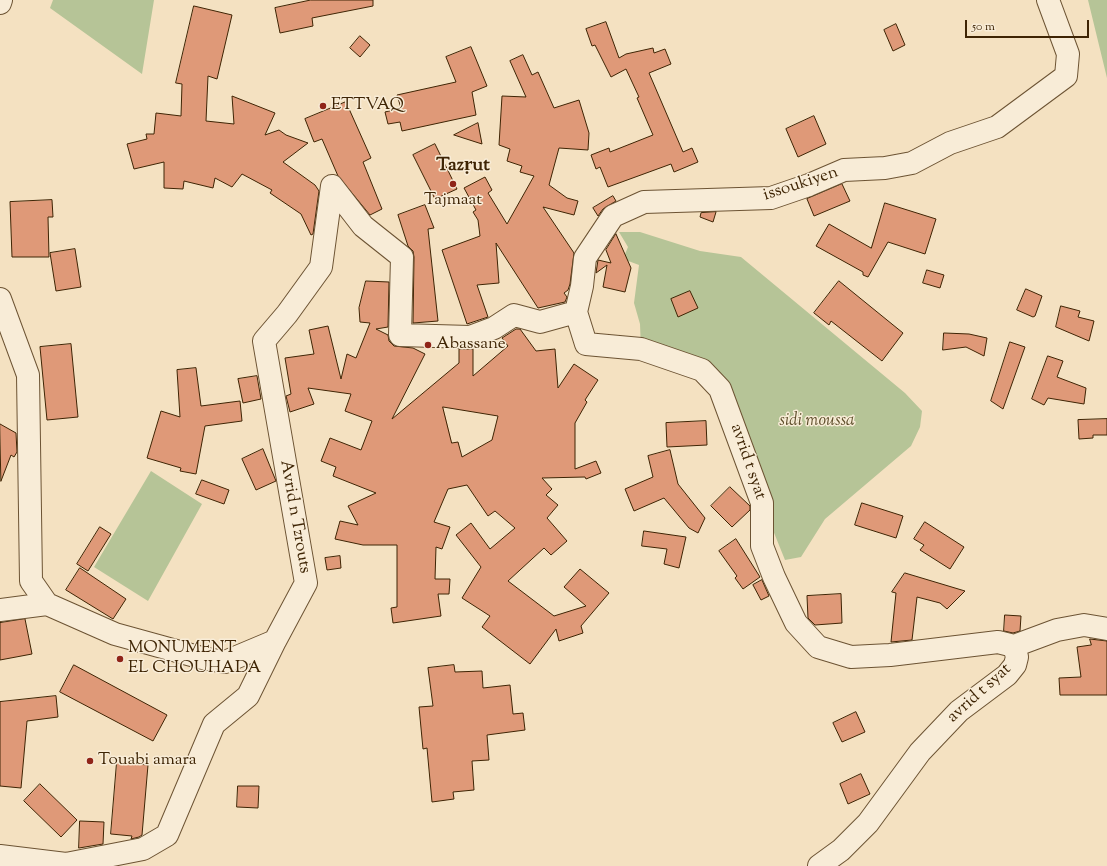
<!DOCTYPE html>
<html>
<head>
<meta charset="utf-8">
<style>
	body { margin:0 }
	#map { position:relative; width:1107px; height:866px; overflow:hidden; background:#f4e1c1; font-family:"Sorts Mill Goudy",serif }
	canvas { display:block }
	.scale { position:absolute; left:965px; top:20px; width:124px; height:18px; box-sizing:border-box; border:2px solid #3e2404; border-top:0; padding-left:5px; font-size:12px; line-height:14px; white-space:nowrap; color:#3e2404; -webkit-text-stroke:3px #f8ecd7; paint-order:stroke }
</style>
</head>
<body>
<div id="map">
<canvas width="1107" height="866"></canvas>
<div class="scale">50 m</div>
</div>
<script>
const context = document.querySelector('canvas').getContext('2d');
context.lineJoin = 'round';
function paint(path, color) {
  context.fillStyle = color;
  context.fill(path, 'evenodd');
}
function stroke(path, color, width, dash) {
  context.strokeStyle = color;
  context.lineWidth = width;
  context.lineCap = dash ? 'butt' : 'round';
  context.setLineDash(dash || []);
  context.stroke(path);
}
function label(font, color, halo, rows, align = 'center') {
  context.font = font + ' "Sorts Mill Goudy",serif';
  context.lineWidth = 3;
  context.setLineDash([]);
  context.textBaseline = 'middle';
  context.strokeStyle = halo;
  context.fillStyle = color;
  for (const [text, x, y, turn = 0] of rows) {
    context.save();
    context.translate(x, y);
    context.rotate((+turn || 0) * Math.PI / 180);
    context.textAlign = isNaN(turn) ? turn : align;
    if (halo) context.strokeText(text, 0, 0);
    context.fillText(text, 0, 0);
    context.restore();
  }
}
const green = new Path2D(`
	M53,0H154L142,74L50,8Z
	M1088,0H1107V78Z
	M619,232H640L700,251L741,257L905,393L922,411L920,427L911,446L825,519L801,557L785,560L762,503L729,384L641,349L640,324L634,303L639,265L623,259L628,247Z
	M151,471L202,504L148,601L94,567Z`);
const building = new Path2D(`
	M311,0H373V6L312,18L313,26L280,33L275,8Z
	M194,6L232,15L217,79L208,76L206,121L234,124L232,96L275,113L265,135L279,130L286,135L308,143L283,162L315,185L319,191L313,234L311,235L301,214L270,193L272,190L242,174L232,187L215,178L213,188L184,181L183,189L164,188V162L134,169L127,144L147,139L146,134H154L156,113L181,116L182,84L176,83Z
	M606,22L619,58L626,54L653,48L654,53L665,49L671,64L649,73L683,152L692,148L698,162L674,172L671,164L608,187L600,167L596,169L591,155L609,148L610,152L653,135L637,98L639,97L626,69L611,77L595,45L592,46L586,29Z
	M896,24L905,45L893,51L884,30Z
	M360,36L370,45L360,57L350,48Z
	M471,47L487,86L472,92L476,115L402,131L400,122L388,124L385,112L401,108L397,95L456,82L446,57Z
	M523,55L532,75L538,72L554,108L579,100L589,133L588,150L559,148L549,185L567,198L578,201L574,215L543,207L574,253L570,284L568,290L564,293L567,297L565,302L538,308L496,243L499,283L477,285L488,317L467,324L442,250L480,236L478,220L473,212L476,210L464,188L485,177L492,190L488,193L507,224L534,176L520,172L522,166L507,161L510,149L499,145L502,96L526,97L510,61Z
	M346,102L371,158L363,162L382,209L370,215L338,176L322,139L314,142L305,119Z
	M814,116L826,144L798,157L786,129Z
	M478,123L482,144L454,135Z
	M435,144L457,189L435,199L413,155Z
	M842,184L850,201L814,216L807,199Z
	M613,196L616,201L603,209L598,216L593,208Z
	M52,200L53,217H48L49,257H12L10,202Z
	M885,203L936,219L925,254L888,242L868,277L863,275V272L816,246L829,224L871,248Z
	M425,205L434,228L428,229L438,321L413,323L414,257L413,251L408,246L398,215Z
	M716,212L713,222L700,217L701,213Z
	M616,234L631,268L625,292L603,287L607,265L596,273L598,260L611,263L606,250Z
	M75,249L81,287L56,291L50,253Z
	M927,270L944,275L940,288L923,283Z
	M366,281L389,282L388,327L376,329L388,335L389,341L394,346L413,348L425,354L392,419L459,363V349H473V376L508,346L502,338L516,329H520L536,351L555,349L558,388L574,364L598,380L585,400L587,402L575,423V469L596,461L601,473L586,479L585,477L542,478L552,489L546,495L558,505L547,518L567,541L551,555L544,548L508,581L554,616L586,606L564,587L580,569L609,593L581,626L583,633L559,641L556,629L530,664L482,627L490,616L462,598L481,567L456,535L471,523L490,549L515,528L495,511L488,516L467,485L448,489L434,522L450,527L442,549L436,547L435,579H450L449,594H438L441,616L393,623L391,608L397,607V545H363L335,539L340,521L358,525L348,506L376,493L333,476L336,467L321,461L330,438L361,450L372,421L345,411L351,394L308,388L314,404L290,412L286,396L291,394L285,358L314,354L309,330L328,326L341,379L347,354L356,358L370,323L360,322L359,308ZM443,407L498,416L492,440L462,457L458,442L452,443Z
	M839,281L903,333L882,361L831,321L829,325L814,313Z
	M1026,289L1042,296L1035,316L1033,317L1017,310Z
	M690,291L698,308L678,317L671,299Z
	M1061,306L1080,311L1078,317L1094,321L1089,341L1056,327Z
	M944,333L969,334L987,338L984,356L966,347L943,350Z
	M1010,342L1025,347L1003,409L991,401Z
	M71,344L78,417L47,420L40,347Z
	M1048,356L1063,361L1057,377L1086,388L1084,404L1048,398L1044,405L1032,399Z
	M196,368L201,406L240,401L242,421L205,426L196,474L180,471L181,468L147,458L161,411L180,417L177,370Z
	M257,376L261,399L243,403L238,379Z
	M1107,419V435H1093V438L1079,439L1078,420Z
	M706,421L707,445L667,447L666,423Z
	M0,424L16,433L17,452L14,457L11,455L1,481Z
	M263,449L276,481L256,490L242,459Z
	M670,450L678,484L705,518L698,533L689,528L664,498L634,511L625,489L653,477L648,456Z
	M202,480L229,490L224,504L196,494Z
	M730,487L750,506V510L732,527L711,506Z
	M862,503L903,516L896,538L855,525Z
	M925,522L964,547L950,569L920,550L924,545L914,539Z
	M100,527L111,534L88,571L77,564Z
	M644,531L686,537L679,568L664,564L667,549L642,546Z
	M736,539L760,577L743,589L735,578L737,576L719,551Z
	M340,556L341,568L327,570L325,558Z
	M80,568L126,599L113,619L66,590Z
	M905,573L965,591L947,609L940,603L917,597L912,640L891,642L896,593L892,592Z
	M762,580L769,596L761,600L753,585Z
	M841,594L842,623L815,625L808,618L807,596Z
	M1005,615L1021,616L1020,631L1013,633L1004,631Z
	M25,619L32,654L0,660V623Z
	M1090,639L1107,641V695H1060L1059,678L1081,677L1077,647L1091,645Z
	M74,665L167,715L153,741L60,692Z
	M454,665L455,672L482,671L483,688L510,685L513,714L523,713L525,730L487,735L489,760L472,761L474,790L453,792L454,799L432,802L427,748L423,749L419,707L433,706L428,668Z
	M56,696L58,717L27,721L21,788L0,786V702Z
	M856,712L865,732L842,742L833,723Z
	M117,762L148,765L142,835L139,837L131,839L132,836L111,834Z
	M861,774L870,794L848,804L840,784Z
	M40,784L77,820L61,837L24,801Z
	M238,786H259L258,808L237,807Z
	M80,821L104,822L103,844L79,848Z`);
const minor = new Path2D(`
	M0,3L1,0
	M332,186L363,226L402,257L400,335L470,337L494,328L514,315L540,322L576,312L586,344L641,349L702,370L720,389L762,503V546L774,577L796,623L818,647L851,657L890,655L998,642L1014,646L1017,657L1015,665L1007,675L959,711L920,752L868,823L841,850L819,866
	M0,299L28,375L31,581L47,604L115,634L202,658L225,662L275,641L306,583L264,341L287,314L321,267L332,186
	M576,312L582,286L585,258L613,216L644,202L771,198L809,185L844,170L885,168L912,163L950,143L997,127L1066,76L1068,54L1048,0
	M0,610L47,604
	M1014,646L1057,630L1084,625L1107,629
	M0,856L66,864L143,849L167,835L214,724L248,696L275,641`);
const markers = [
	[323,106,4,"#8f2418"],
	[453,184,4,"#8f2418"],
	[428,345,4,"#8f2418"],
	[120,659,4,"#8f2418"],
	[90,761,4,"#8f2418"]
];
const poiNames = [
	["ETTVAQ",331,106],
	["Tajmaat",453,201,"center"],
	["Abassane",436,345],
	["MONUMENT",128,649],
	["EL CHOUHADA",128,669],
	["Touabi amara",98,761]
];
const streetNames = [
	["issoukiyen",801,185,-18],
	["avrid t syat",747,462,71],
	["Avrid n Tzrouts",294,517,80],
	["avrid t syat",980,694,-42]
];
const parkNames = [
	["sidi moussa",817,422]
];
const quarterNames = [
	["Tazṛut",463,167]
];
paint(green, '#b6c497');
paint(building, '#df9978');
stroke(building, '#3e2404', 1);
stroke(minor, '#6c5333', 24);
stroke(minor, '#f8ecd7', 22);
for (const [x, y, r, color] of markers) {
  const dot = new Path2D();
  dot.arc(x, y, r, 0, 2 * Math.PI);
  context.fillStyle = color;
  context.fill(dot);
  stroke(dot, '#f8ecd7', 1.5);
}
label('17px', '#3e2404', '#f8ecd7', poiNames, 'left');
label('17px', '#3e2404', '#f8ecd7', streetNames);
label('italic 17px', '#5c4c29', '#f8ecd7', parkNames);
label('bold 19px', '#3e2404', '#f8ecd7', quarterNames);
</script>
</body>
</html>
